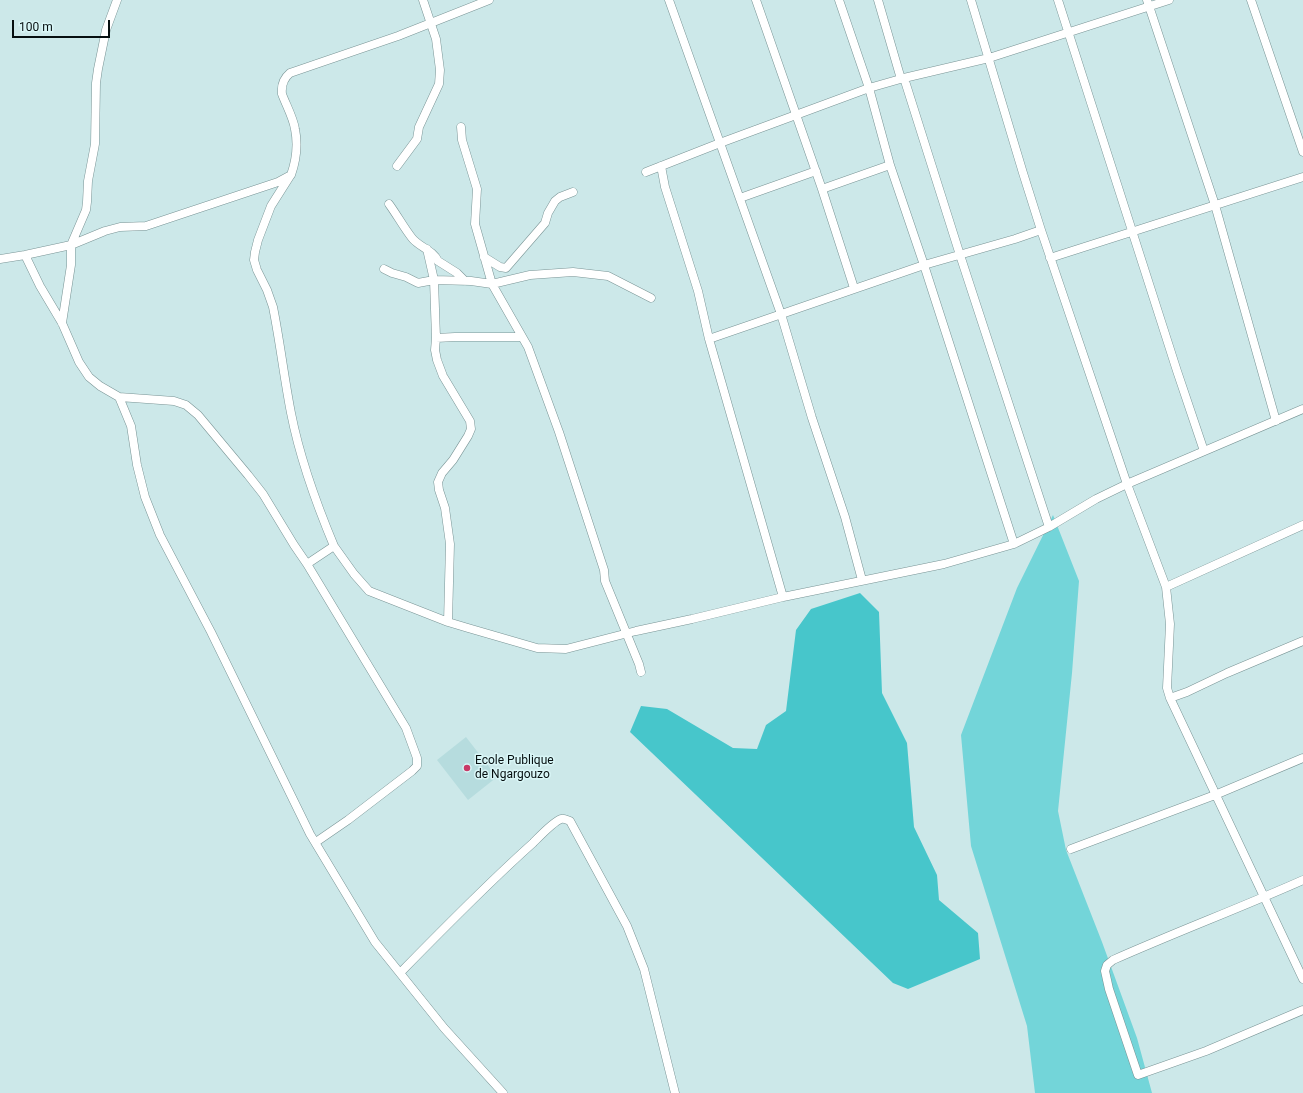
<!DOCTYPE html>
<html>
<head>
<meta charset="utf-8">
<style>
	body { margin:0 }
	#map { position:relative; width:1303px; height:1093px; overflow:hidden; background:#cce8e9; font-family:Roboto,sans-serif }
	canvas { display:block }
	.scale { position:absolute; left:12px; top:20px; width:98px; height:18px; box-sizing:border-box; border:2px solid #060f10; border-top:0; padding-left:5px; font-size:12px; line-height:14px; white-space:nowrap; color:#060f10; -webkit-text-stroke:3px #d9f6f7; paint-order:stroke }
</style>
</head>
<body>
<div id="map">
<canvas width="1303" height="1093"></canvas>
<div class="scale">100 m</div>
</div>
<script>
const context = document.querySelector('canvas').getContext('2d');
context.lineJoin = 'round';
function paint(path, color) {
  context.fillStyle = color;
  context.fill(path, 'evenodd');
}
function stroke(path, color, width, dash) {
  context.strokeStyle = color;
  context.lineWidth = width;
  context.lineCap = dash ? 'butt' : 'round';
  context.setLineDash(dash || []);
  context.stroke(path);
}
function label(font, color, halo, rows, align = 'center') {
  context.font = font + ' Roboto,sans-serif';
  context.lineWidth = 3;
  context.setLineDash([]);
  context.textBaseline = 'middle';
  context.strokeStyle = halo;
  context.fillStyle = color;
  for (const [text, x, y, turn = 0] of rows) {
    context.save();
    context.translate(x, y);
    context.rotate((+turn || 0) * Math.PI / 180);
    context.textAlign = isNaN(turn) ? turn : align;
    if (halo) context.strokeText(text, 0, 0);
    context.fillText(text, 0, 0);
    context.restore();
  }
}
const built = new Path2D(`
	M466,737L497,777L468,800L437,760Z`);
const green = new Path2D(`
	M1053,515L1079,581L1072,673L1058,811L1066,850L1102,942L1137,1038L1152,1093H1035L1027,1026L971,846L961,735L1017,588Z`);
const forest = new Path2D(`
	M860,593L879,612L882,693L907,743L914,827L937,875L939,900L978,933L980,959L908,989L893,983L630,732L641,706L667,709L733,748L757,749L766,725L786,711L796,630L811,609Z`);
const minor = new Path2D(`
	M669,0L781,314L812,418L845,517L862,580
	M756,0L822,189L854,288
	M839,0L869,88L890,165L924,265L1014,544
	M878,0L901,79
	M971,0L1023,173L1041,230L1127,484L1166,587L1170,624L1167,688L1170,698L1303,979
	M1058,0L1177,371L1204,451
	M1147,0L1215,205L1276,421
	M1251,0L1303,152
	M904,78L960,255L1049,527
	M461,127L462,140L477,189L475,224L492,284L528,347L559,432L604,570L605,581L639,664L641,672
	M397,166L417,139L419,127L439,84L440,70L436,39L423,0
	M661,166L665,187L698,291L709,339L783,597
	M646,172L720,143L869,88L904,78L989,58L1169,0
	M290,176L271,206L258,240L255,252L254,260L257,270L267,290L273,307C280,342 284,377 291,413C300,459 316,503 334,546L307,564
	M822,189L890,165
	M740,198L816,171
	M389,204C397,215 404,228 412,238C419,247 433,250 438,261L457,273L465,281
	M427,249L434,280L436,338L435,350L437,360L443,376L470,421L471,429L468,436L453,460L442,473L438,482L439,490L445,508L450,544L448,622
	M25,255L40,286L62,323L79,362L89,377L100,386L119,397L174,401L186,405L198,415L248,475L263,494L294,545L307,564L406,728L417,758V766L412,771L348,820L316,842
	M484,257L500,267L506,268L545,223L548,213L555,201L560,197L573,192
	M1050,258L1303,177
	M0,259L25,255L71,245L105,231L120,227L146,226L278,182L291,175C296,161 298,144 295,129C293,117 286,105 282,94C281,85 284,78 290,73L398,36L489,0
	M384,269L392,273L406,277L418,283L434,280L471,281L492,284L530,275L573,272L608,276L651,298
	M62,323L71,265V245L86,210L87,202L88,181L95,144L96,83L98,69L106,30L117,0
	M436,338L455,337H522
	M709,339L924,265L1015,239L1041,230
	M119,397L131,426L137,465L145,497L160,535L211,632L310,834L375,942L444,1028L503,1093
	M334,546L354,574L369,591L448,622L468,628L537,648L566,649L636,631L692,619L783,597L944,564L1014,544L1049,527L1096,499L1127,484L1303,409
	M1166,587L1303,525
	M1170,698L1187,692L1227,673L1303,641
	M1071,849L1215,795L1303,758
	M1303,880C1240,908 1176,932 1113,960L1107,965L1105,971L1109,989L1138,1075L1206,1051L1303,1010
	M400,973C443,929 487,884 533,843C540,836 553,822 561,819C564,818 567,820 570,821L627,926L644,969L675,1093`);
const markers = [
	[467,768,4,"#c83a67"]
];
const poiNames = [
	["Ecole Publique",475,761],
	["de Ngargouzo",475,775]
];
paint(built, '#b6dcde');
paint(green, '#73d5d9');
paint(forest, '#47c6cb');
stroke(minor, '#799495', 9);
stroke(minor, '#fff', 8);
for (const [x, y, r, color] of markers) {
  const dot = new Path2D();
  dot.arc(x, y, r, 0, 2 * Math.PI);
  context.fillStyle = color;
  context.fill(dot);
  stroke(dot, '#d9f6f7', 1.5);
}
label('12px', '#060f10', '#d9f6f7', poiNames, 'left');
</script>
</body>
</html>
